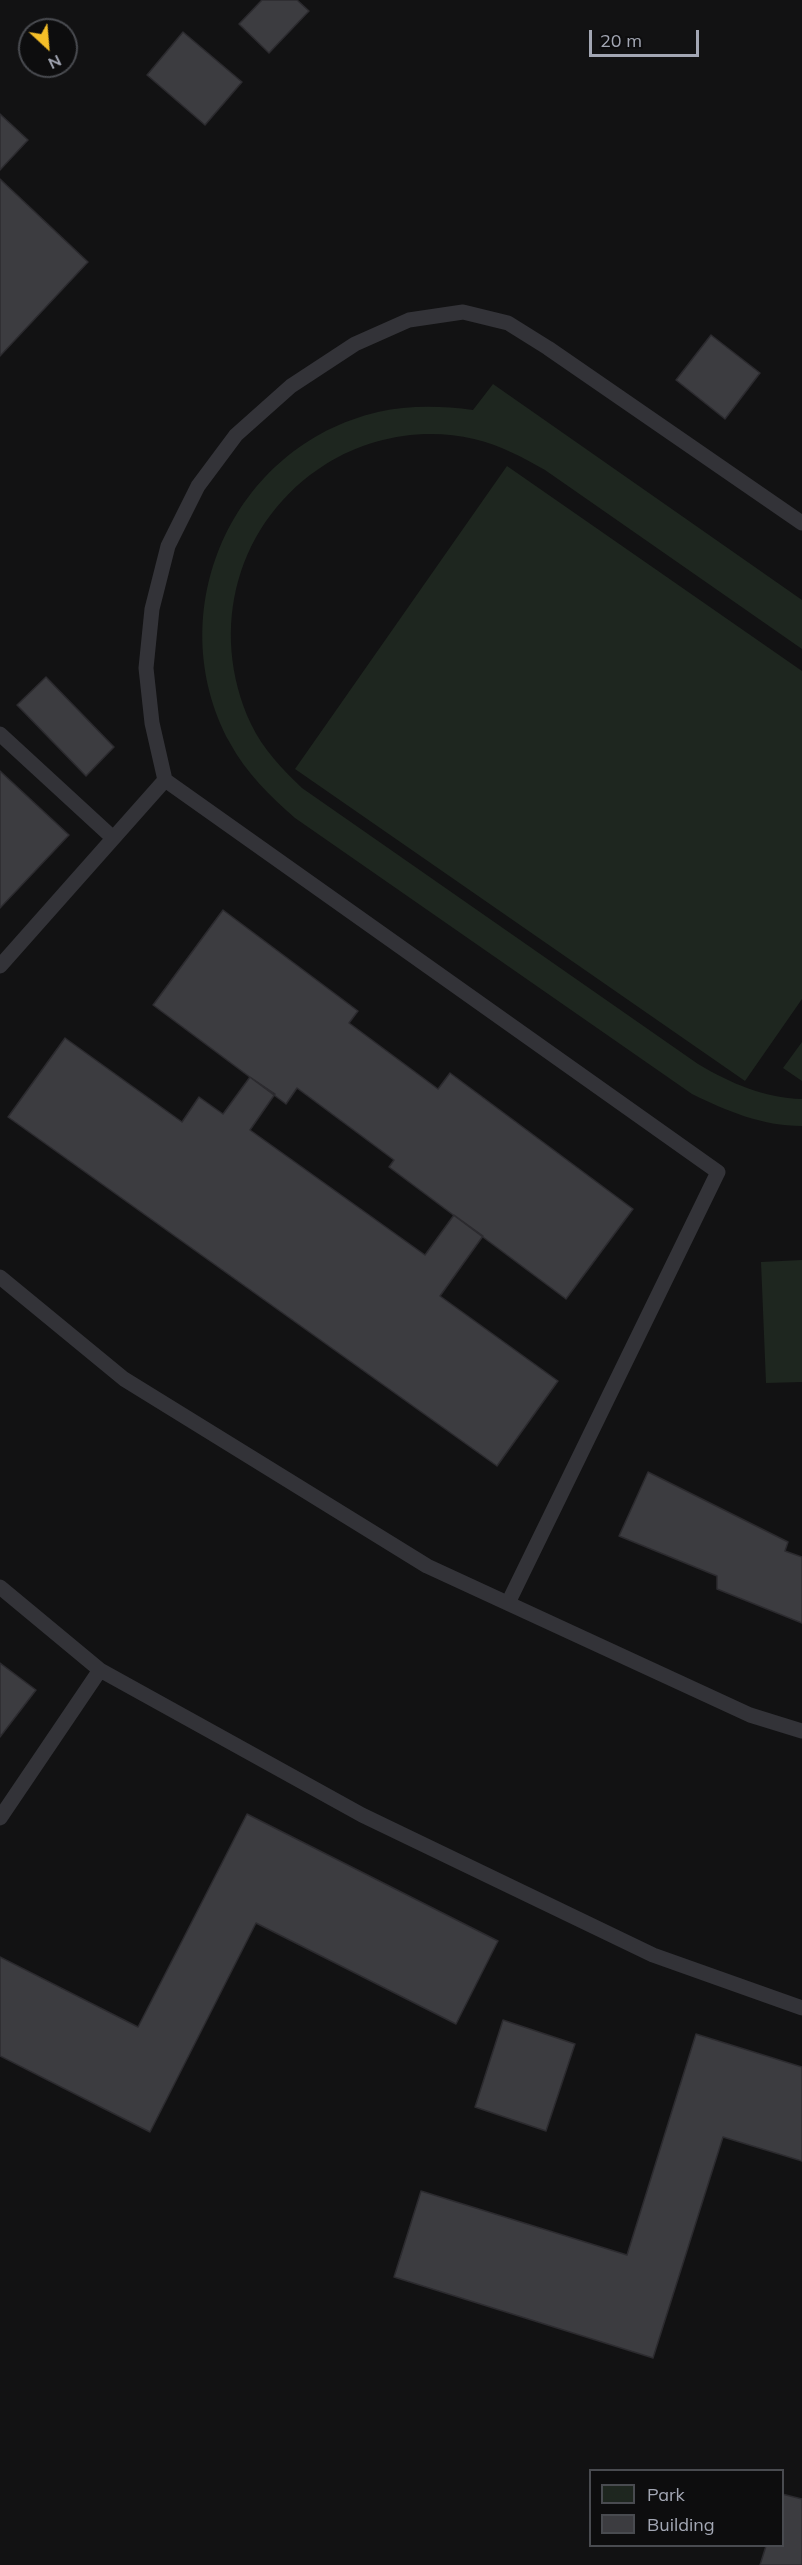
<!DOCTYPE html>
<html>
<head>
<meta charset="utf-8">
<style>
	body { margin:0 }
	#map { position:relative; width:802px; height:2565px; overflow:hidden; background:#121213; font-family:Mulish,sans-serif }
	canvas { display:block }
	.legend { position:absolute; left:589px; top:2469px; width:195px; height:78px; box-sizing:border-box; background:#0d0d0e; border:2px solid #494b50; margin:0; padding:8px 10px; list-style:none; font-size:18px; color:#a3a7b4 }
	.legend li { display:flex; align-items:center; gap:12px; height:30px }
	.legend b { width:30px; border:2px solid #494b50 }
	.north { position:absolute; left:18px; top:18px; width:60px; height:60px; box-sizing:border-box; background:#0d0d0e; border:2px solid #494b50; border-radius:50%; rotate:154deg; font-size:16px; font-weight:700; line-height:24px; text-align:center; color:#a3a7b4 }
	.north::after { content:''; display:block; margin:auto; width:21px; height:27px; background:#f5bf28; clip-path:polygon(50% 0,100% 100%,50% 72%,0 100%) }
	.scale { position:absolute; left:589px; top:30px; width:110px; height:27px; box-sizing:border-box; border:3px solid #a3a7b4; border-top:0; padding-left:8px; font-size:18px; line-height:21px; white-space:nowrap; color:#a3a7b4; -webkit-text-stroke:4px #0d0d0e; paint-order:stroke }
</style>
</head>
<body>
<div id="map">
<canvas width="802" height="2565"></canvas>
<ul class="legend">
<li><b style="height:16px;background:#1e261f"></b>Park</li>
<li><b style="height:16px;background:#3c3c40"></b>Building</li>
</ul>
<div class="north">N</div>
<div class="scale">20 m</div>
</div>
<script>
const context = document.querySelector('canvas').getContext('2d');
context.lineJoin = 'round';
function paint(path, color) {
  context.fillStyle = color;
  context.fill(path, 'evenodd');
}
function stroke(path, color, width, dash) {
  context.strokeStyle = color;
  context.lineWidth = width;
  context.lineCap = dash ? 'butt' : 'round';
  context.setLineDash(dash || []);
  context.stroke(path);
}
const green = new Path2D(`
	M493,384L802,600V649L545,470C522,457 500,445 474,439C424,427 369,437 326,464C237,520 207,629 251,724C263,749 282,769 302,788L698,1064C730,1083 764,1098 802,1099V1126C762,1126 727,1111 692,1094L295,818C270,796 246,773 230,743C159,612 232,446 378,412C410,405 441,406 473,410Z
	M507,466L802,671V999L745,1081L295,769Z
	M802,1042V1081L783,1068Z
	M802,1260V1382L766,1383L761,1262Z`);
const building = new Path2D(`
	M262,0H297L309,11L269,53L239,24Z
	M183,32L242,82L205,125L147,75Z
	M0,114L28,140L0,170Z
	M0,179L88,262L0,356Z
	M711,335L760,373L725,419L676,380Z
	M46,677L114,747L86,776L17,705Z
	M0,771L69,835L0,908Z
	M223,910L358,1011L349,1023L438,1089L450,1073L633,1209L566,1299L389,1167L394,1160L297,1088L286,1104L153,1005Z
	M65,1038L182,1122L199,1097L223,1114L250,1077L275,1094L250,1130L425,1255L454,1215L483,1236L440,1296L558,1381L497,1466L8,1117Z
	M648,1472L788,1542L785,1551L802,1557V1623L717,1589V1576L619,1536Z
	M0,1663L36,1690L0,1737Z
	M247,1814L498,1941L456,2024L256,1923L150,2132L0,2056V1957L138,2027Z
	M503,2020L575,2044L546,2131L475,2107Z
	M696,2034L802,2067V2161L723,2137L653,2358L394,2277L421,2191L627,2255Z
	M782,2494L802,2499V2565H760L766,2546H782Z`);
const lane = new Path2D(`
	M0,734L113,838
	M165,780L152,723L146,668L152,609L168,546L198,486L236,435L291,386L355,344L409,320L463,312L508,323L548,348L802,523
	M0,966L165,780L718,1172L508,1603
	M0,1277L124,1379L427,1566L750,1715L802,1731
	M0,1587L100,1670L0,1818
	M100,1670L362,1815L653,1955L802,2008`);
paint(green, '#1e261f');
paint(building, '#3c3c40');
stroke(building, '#2c2b2f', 1.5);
stroke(lane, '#333338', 15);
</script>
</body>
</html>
